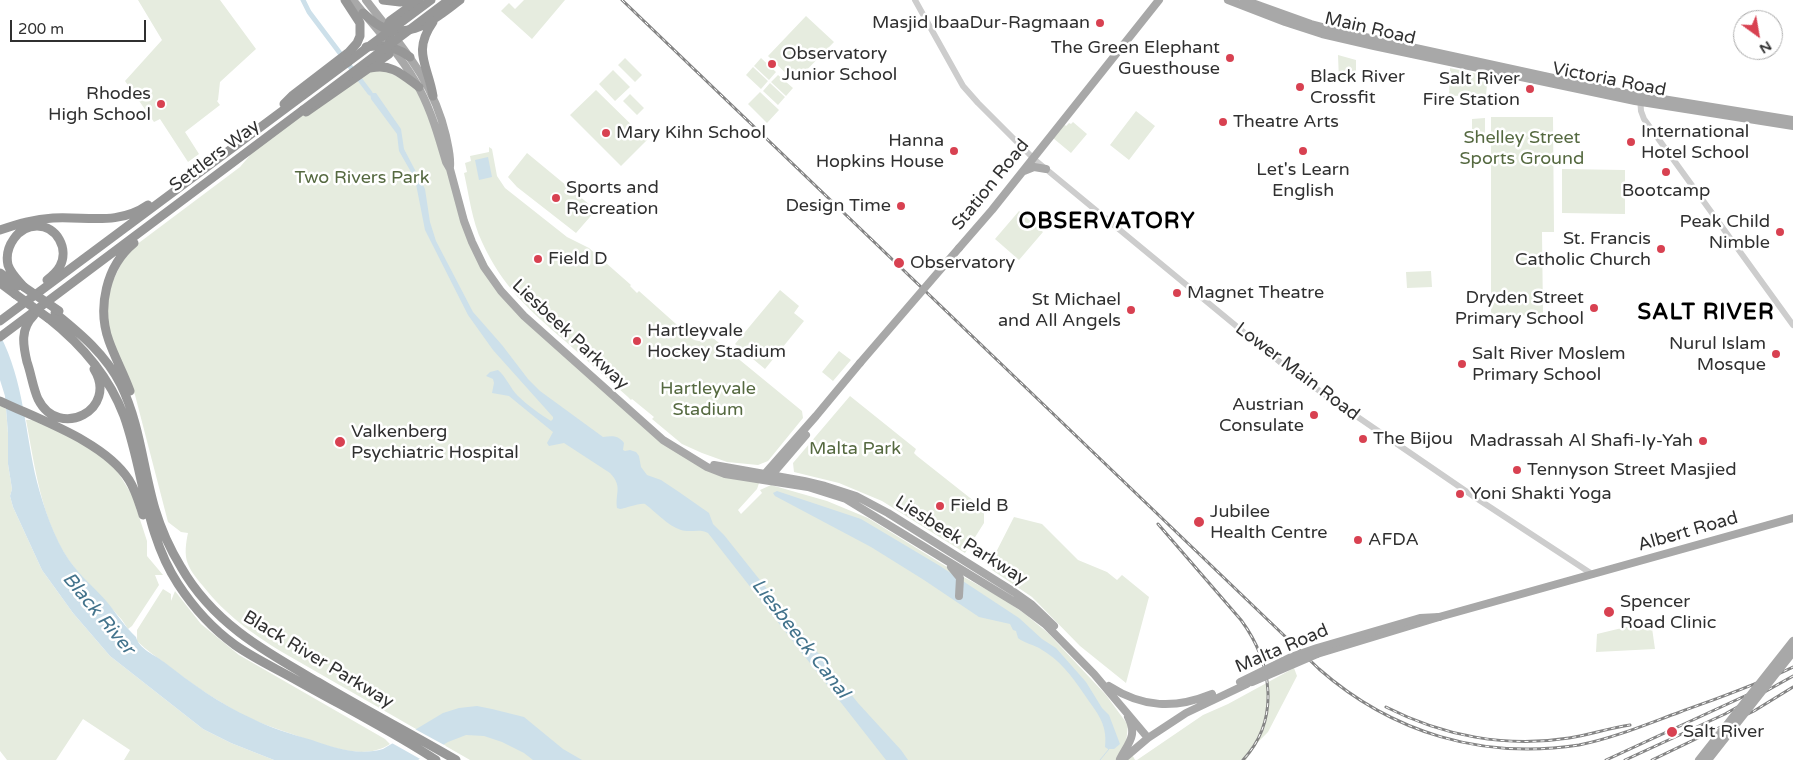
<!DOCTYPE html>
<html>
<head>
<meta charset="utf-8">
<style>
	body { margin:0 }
	#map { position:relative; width:1793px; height:760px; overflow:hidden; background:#fff; font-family:"Varela Round",sans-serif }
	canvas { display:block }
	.north { position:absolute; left:1733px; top:10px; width:50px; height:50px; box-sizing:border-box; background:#fff; border:1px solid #acacac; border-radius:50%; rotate:148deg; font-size:14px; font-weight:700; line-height:20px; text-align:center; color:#303030 }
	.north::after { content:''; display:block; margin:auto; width:18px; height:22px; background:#d84151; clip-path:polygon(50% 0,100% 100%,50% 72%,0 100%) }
	.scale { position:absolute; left:10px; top:20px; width:136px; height:22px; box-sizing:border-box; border:2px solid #303030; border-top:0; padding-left:6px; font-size:15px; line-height:18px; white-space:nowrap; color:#303030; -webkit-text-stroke:4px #fff; paint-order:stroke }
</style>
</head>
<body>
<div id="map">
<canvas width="1793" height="760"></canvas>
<div class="north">N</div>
<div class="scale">200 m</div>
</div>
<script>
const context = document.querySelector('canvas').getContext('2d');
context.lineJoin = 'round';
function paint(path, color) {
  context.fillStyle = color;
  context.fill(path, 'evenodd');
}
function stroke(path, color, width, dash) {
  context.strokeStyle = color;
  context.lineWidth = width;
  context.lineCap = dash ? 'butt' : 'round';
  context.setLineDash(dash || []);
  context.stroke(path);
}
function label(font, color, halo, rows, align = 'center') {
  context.font = font + ' "Varela Round",sans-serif';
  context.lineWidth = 5;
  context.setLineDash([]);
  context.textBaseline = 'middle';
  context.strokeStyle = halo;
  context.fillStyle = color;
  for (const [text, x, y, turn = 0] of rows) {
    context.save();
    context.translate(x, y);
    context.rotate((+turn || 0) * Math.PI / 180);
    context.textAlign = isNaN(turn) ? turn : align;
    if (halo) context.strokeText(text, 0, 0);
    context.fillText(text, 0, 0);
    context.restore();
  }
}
const green = new Path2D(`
	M138,0H220L256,49L220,82L218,100L217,101L220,105L185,132L199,154L188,162L160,119L154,122L125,81L162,40Z
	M524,0H565L532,39L501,11L509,3L515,9Z
	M806,16L834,42L795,82L768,56Z
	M1338,55L1356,60V82L1325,83L1339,81Z
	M625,58L642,75L635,82L618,65Z
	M761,58L776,72L769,80L754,66Z
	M378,67L418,87L464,221L501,291L642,422L701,462L760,480L757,489L738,510L741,514L762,493L760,490L771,485L827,501L868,518L960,575L1002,598L1025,614L1048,633L1106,695L1128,725L1126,743L1135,760H470L282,652C251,633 226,615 203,586C198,580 191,572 188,564C184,555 186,542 188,533L181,532L168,522L135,395L116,352L106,319L110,287L123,260L136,245L240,167L264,139Z
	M753,67L768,81L761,89L746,75Z
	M1450,68L1488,76L1486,95L1449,96Z
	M613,70L630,87L615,101L599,84Z
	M778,75L793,88L786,96L771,82Z
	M770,83L785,97L778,105L763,91Z
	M596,90L647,140L621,166L570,115Z
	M760,92L779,110L767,123L748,104Z
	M630,94L644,108L637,115L623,101Z
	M1136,111L1155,126L1129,160L1110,145Z
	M1491,117H1553L1554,232H1542L1543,316L1491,315Z
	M1485,118V143L1472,144V119Z
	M1073,122L1087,134L1071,153L1053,138L1064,124L1066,126L1069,123L1071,124Z
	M489,147L492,149L497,176L505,188L567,237L589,248L631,285L630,286L637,293L639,291L694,340L699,341L713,338L802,411L803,418L768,461L758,465L727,462L702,453L682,444L652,419L654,417L632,399L631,400L628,397C607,378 586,360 565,341C529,310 502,286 482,242C472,221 469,195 464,173L467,172L465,163L471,161L470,156L489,152Z
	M527,153L596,210L576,233L517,187L508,177Z
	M1562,169L1625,170V214L1562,213Z
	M1019,211L1043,232L1019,260L995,239Z
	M1431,271L1432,287L1407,288L1406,272Z
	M780,290L799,306L794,313L804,321L765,369L735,344Z
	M839,351L851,360L833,381L822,372Z
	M850,396L916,449L914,453L917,456L984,509V523L965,553L882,501L839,483L794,472L793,463Z
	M0,405L6,409L8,433V464L12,489L10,496L13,507L42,570L73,613L110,656L203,729L231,743L274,760H124L130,750L83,719L56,760H7L0,751Z
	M26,420H34L82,443L114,466L132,495L147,541V556L163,575H155L159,585L132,626L128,629L122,620C105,600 83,581 68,559C41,518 35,467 26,420Z
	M1014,517L1042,524L1078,560L1107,572L1117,580L1122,575L1149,597L1126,683L1080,646L1032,597L992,570L990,564Z
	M163,589L171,594V601L175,591L201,624L239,655L385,739L390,744C366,760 334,748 309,740C290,733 270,727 251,719C221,704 193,685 167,665C157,657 146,650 137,641V630Z
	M1651,621L1655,649L1596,652L1597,634Z
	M1294,668L1297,676L1268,732L1258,742L1246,760H1137L1203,715L1228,704Z`);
const water = new Path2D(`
	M370,93H376L401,129L404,149L425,189L430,222L436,241L473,312L502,345L528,379L540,391L603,437C612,436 618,435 624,443L623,450L625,451L630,450L636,452L639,456L641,467L647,475L661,480L679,492L709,513L713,524L724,535L858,703L901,750L908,760H886L708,533C700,528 690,533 681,530C668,526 656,512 645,504C638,503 628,508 620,509L617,508C615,492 623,487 610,473L564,443L549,446L547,443L553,432L509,396L492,393L494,383L493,379L486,376L490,372L498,370C507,378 510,388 518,396C527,405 540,414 551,421L553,419V417L493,350L468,315L425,230L415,179L399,151L397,134L371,99Z
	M488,157L492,177L479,180L475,160Z
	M0,335C24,381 25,433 37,482C44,508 54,538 69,560C80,576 95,588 107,602C117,614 125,627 136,637C139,649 155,655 164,662C191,683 220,704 251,718C270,728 291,734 312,740C334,748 359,756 383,749L443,713L459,708L477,706L492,709L524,717L563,749L582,760H533L524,753L502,742L484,736L466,735L448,742L418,760H274L231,743L203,729L110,656L73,613L42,570L13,507L10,496L12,489L8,464V433L5,396L0,380Z
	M777,491L861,519L940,566L1019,618L1042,639L1056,648L1086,682L1102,708L1109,715L1120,744L1114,749H1108L1105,747C1108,723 1096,712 1084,694C1071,675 1060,660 1039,648C1032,644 1024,643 1018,638L1016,631L1013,630L1010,624L979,617L924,580L871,547L775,496L773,493Z`);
const pier = new Path2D(`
	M413,728L446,746L422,760L390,742Z`);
const stream = new Path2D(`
	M1100,760L1109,749`);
const canal = new Path2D(`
	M303,0L309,12L370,93`);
const minor = new Path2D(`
	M915,0L963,86L978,103L1035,160L1292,372L1473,496L1592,574
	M1640,97L1641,111L1644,119L1793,325`);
const major = new Path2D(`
	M353,0C376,29 403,57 420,90C432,113 439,138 446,162L450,169L464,221L472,242L484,267L501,291L524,316L663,440L707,467L725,474L808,487L846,499L1021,606L1045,624L1094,674L1148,738
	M366,0C400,45 433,79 446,136C448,146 451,156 450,167
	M1228,0L1285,22L1322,34L1374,46L1635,101L1793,126
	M1244,0L1311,24L1342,32L1613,91L1793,120
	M1024,171L1034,167L1046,169
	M959,248L992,210L1159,0
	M714,465L804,481L825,486L856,496L888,513L1014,592L1031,604L1054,626
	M763,476L816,416L860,363
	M770,477L806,435
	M951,567L960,578L959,596
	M1317,654L1439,617L1793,518
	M1109,686C1143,708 1175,709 1212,694
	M1120,759C1128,743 1138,736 1128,717
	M1122,760L1148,738L1186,713L1247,684`);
const highway = new Path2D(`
	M383,0L400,2L411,0
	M363,13C369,18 375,24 382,27C413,40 437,17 460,0
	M433,22C412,52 428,65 433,96
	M388,33V25L390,21L419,0
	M366,47C382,44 397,47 410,57
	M371,68C391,63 403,75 419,87
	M284,104L293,95L349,52L357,43L360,36V23L345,0
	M306,112L389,54L390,32
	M0,230C18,224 34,219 53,218C86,216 118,226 148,205
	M0,273L18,286
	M0,283L15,294
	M24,287C18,280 11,274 8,265C4,247 18,226 37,226C57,226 69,249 60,266C57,272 52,276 47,280
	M55,313C81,334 106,355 121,385C140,424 143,468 155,509C161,529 170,549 181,567C213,623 264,651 318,682C363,709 410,733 456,760
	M34,315C20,329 23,345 27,362C31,373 33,388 38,399C59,441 119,409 94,369
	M48,318C81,344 109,376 124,416C144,472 145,534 178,584C193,607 213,629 235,645C255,659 277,669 298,681C344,707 392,731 436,760
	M0,321L348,62
	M0,337L303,110
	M130,391C124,374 115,358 109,341C97,308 106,266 134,243
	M0,401C40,420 105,442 129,480C136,491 139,503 143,515`);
const rail = new Path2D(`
	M622,0L1319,669C1392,733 1483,760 1579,745C1614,738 1647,724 1680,712C1718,698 1756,685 1793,667
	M1158,524L1241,620C1272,662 1281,719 1243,760
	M1386,707C1443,736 1506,748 1569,738C1589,735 1609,728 1630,725
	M1606,760L1747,695
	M1625,760L1725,714L1793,676
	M1652,760L1754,711L1793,687`);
const majorBridge = new Path2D(`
	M860,363L959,248
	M1240,682L1291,657L1317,648L1420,618L1439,617
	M1252,682L1317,654
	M1699,760L1793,641
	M1708,760L1793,652`);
const highwayBridge = new Path2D(`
	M348,62L431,0
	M303,110L449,0
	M24,287L59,311
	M15,294L48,318`);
const markers = [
	[1100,23,5,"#d84151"],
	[1230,58,5,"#d84151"],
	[772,64,5,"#d84151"],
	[1300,87,5,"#d84151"],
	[1530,89,5,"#d84151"],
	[161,104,5,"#d84151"],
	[1223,122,5,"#d84151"],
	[606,133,5,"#d84151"],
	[1631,142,5,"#d84151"],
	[954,151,5,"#d84151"],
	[1303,151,5,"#d84151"],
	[1666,172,5,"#d84151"],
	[556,198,5,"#d84151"],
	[901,206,5,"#d84151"],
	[1780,232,5,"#d84151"],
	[1661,249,5,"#d84151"],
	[538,259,5,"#d84151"],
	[899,263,6,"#d84151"],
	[1177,293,5,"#d84151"],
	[1594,308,5,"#d84151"],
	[1131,310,5,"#d84151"],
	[637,341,5,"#d84151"],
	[1776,354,5,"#d84151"],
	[1462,364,5,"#d84151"],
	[1314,415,5,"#d84151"],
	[1363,439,5,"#d84151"],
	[1703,441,5,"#d84151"],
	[340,442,6,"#d84151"],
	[1517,470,5,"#d84151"],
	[1460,494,5,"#d84151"],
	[940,506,5,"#d84151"],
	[1199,522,6,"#d84151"],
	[1358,540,5,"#d84151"],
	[1609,612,6,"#d84151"],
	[1672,732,6,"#d84151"]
];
const poiNames = [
	["Masjid IbaaDur-Ragmaan",1090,23,"right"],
	["The Green Elephant",1220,48,"right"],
	["Guesthouse",1220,69,"right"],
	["Observatory",782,54],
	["Junior School",782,75],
	["Black River",1310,77],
	["Crossfit",1310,98],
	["Salt River",1520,79,"right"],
	["Fire Station",1520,100,"right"],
	["Rhodes",151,94,"right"],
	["High School",151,115,"right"],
	["Theatre Arts",1233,122],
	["International",1641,132],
	["Hotel School",1641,153],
	["Mary Kihn School",616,133],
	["Hanna",944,141,"right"],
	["Hopkins House",944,162,"right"],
	["Let's Learn",1303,170,"center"],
	["English",1303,191,"center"],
	["Sports and",566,188],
	["Recreation",566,209],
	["Bootcamp",1666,191,"center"],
	["Design Time",891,206,"right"],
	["Peak Child",1770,222,"right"],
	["Nimble",1770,243,"right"],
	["St. Francis",1651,239,"right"],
	["Catholic Church",1651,260,"right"],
	["Field D",548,259],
	["Observatory",910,263],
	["Magnet Theatre",1187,293],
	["Dryden Street",1584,298,"right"],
	["Primary School",1584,319,"right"],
	["St Michael",1121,300,"right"],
	["and All Angels",1121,321,"right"],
	["Hartleyvale",647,331],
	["Hockey Stadium",647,352],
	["Nurul Islam",1766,344,"right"],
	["Mosque",1766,365,"right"],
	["Salt River Moslem",1472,354],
	["Primary School",1472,375],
	["Austrian",1304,405,"right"],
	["Consulate",1304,426,"right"],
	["Valkenberg",351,432],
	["Psychiatric Hospital",351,453],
	["The Bijou",1373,439],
	["Madrassah Al Shafi-Iy-Yah",1693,441,"right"],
	["Tennyson Street Masjied",1527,470],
	["Yoni Shakti Yoga",1470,494],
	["Field B",950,506],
	["Jubilee",1210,512],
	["Health Centre",1210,533],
	["AFDA",1368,540],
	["Spencer",1620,602],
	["Road Clinic",1620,623],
	["Salt River",1683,732]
];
const streetNames = [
	["Main Road",1370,29,13],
	["Victoria Road",1609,80,11],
	["Settlers Way",215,156,-37],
	["Station Road",991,185,-51],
	["Liesbeek Parkway",570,335,43],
	["Lower Main Road",1297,372,37],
	["Albert Road",1688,532,-16],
	["Liesbeek Parkway",961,541,32],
	["Malta Road",1282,649,-23],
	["Black River Parkway",318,660,31]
];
const parkNames = [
	["Shelley Street",1522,138],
	["Sports Ground",1522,159],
	["Two Rivers Park",362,178],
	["Hartleyvale",708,389],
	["Stadium",708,410],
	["Malta Park",855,449]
];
const waterNames = [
	["Black River",98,614,50],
	["Liesbeeck Canal",800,639,52]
];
const districtNames = [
	["OBSERVATORY",1107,222],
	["SALT RIVER",1706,313]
];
paint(green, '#e6ecdf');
paint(water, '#cde0ea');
paint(pier, '#fff');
stroke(stream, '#cde0ea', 1);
stroke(canal, '#cde0ea', 5);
stroke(minor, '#cdcdcd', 6);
stroke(major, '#a8a8a8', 8);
stroke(highway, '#979797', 9);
stroke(rail, '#858585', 3);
stroke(rail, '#fff', 1, [4]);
stroke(majorBridge, '#a8a8a8', 8);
stroke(highwayBridge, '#979797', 9);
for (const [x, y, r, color] of markers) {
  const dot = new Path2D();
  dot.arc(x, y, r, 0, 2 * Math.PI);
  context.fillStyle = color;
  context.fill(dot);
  stroke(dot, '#fff', 2);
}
label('18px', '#303030', '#fff', poiNames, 'left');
label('18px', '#303030', '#fff', streetNames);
label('18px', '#556940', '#fff', parkNames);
label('italic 19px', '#43738c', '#fff', waterNames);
context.letterSpacing = '1px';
label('bold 22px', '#000', '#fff', districtNames);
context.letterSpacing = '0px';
</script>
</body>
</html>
